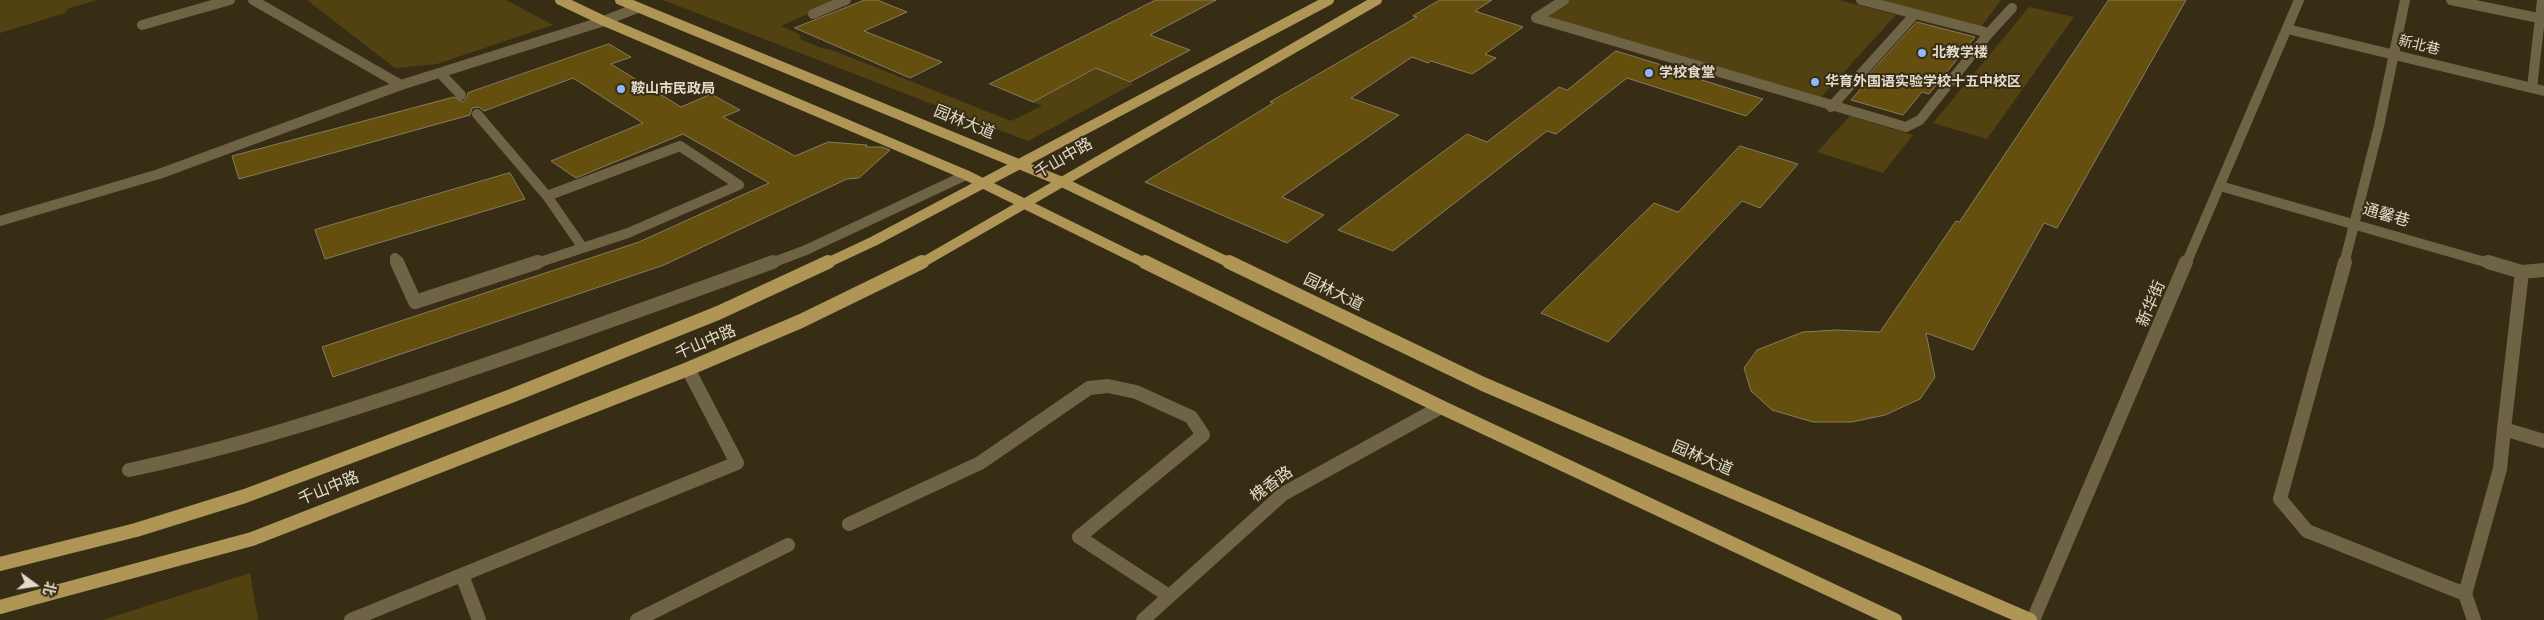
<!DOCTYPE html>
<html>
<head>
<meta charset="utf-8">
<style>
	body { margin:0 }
	#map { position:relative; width:2544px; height:620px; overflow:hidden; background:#372d14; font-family:Poppins,"Noto Sans SC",sans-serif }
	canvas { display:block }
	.north { position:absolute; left:10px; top:560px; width:50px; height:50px; -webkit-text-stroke:4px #372d14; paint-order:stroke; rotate:104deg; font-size:14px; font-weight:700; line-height:20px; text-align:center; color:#e1dbcc }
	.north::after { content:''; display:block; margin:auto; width:18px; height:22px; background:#e1dbcc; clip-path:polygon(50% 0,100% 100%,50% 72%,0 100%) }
</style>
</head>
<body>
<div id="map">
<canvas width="2544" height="620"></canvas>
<div class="north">北</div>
</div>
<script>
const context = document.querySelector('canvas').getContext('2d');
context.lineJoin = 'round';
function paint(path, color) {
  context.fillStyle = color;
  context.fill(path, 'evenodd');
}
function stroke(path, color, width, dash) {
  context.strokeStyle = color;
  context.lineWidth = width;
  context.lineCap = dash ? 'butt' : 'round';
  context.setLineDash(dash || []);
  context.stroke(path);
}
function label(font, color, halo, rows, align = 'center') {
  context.font = font + ' Poppins,"Noto Sans SC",sans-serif';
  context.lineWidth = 4;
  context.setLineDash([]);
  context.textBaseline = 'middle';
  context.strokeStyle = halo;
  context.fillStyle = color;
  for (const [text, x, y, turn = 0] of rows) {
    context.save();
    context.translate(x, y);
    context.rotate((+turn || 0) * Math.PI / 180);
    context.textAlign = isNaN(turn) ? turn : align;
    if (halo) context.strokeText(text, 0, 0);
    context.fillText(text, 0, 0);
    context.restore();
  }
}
const green = new Path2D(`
	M0,0H97L67,9L65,13L0,33Z
	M307,0H506L553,25L437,64L395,68Z
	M663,0H839L781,26L799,34L800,39L821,48L832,50L1011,121L1042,106L1033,102L1115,59L1137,67L1118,78L1133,84L1028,141Z
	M1568,0H1839L1896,15L1821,97L1544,16Z
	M1875,0H2001L1981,27Z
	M2029,7L2074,17L1987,139L1933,123Z
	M1850,116L1913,135L1883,173L1817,152Z
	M250,573L258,620H103Z`);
const building = new Path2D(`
	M865,0H877L907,12L864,31L942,62L910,78L795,28Z
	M1156,0H1216L1150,35L1190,50L1130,82L1096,68L1033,102L990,84Z
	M1440,0H1492L1475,11L1523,27L1485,54L1496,58L1472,74L1431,61L1428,63L1412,57L1351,98L1399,115L1282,197L1324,215L1287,243L1145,182L1273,103L1270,102L1417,17L1413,16Z
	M2109,0H2186L2057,228L2044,223L1973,350L1926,333L1935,377L1920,399L1885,415L1852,422H1813L1772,410L1751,391L1744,368L1757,350L1803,332L1837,330L1880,332L1956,221L1959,222Z
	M1917,22L1975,37L1929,94L1922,92L1903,115L1851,100L1870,78L1867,77Z
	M609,44L631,57L611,64L681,107L711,94L740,110L723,117L795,156L828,142L867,145L866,147H882L890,150L859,178L847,179L664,265L333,377L322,347L639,242L769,183L683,134L576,178L551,161L643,123L573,78L484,111L479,107L472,108L470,115L239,179L232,156L454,97L463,102L467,97L468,93Z
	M1616,51L1704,78L1702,80L1763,99L1746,116L1627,78L1556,134L1547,131L1393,251L1338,230L1467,134L1487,142L1559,87L1567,90Z
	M1740,146L1798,164L1760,208L1742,201L1608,342L1541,313L1654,203L1678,212Z
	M510,173L525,199L325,259L315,230Z`);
const serviceFar1 = new Path2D(`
	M253,0L401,85
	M1564,0L1536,18L1906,127L1920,120L1989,33L2012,8
	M1861,0L1989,33
	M2451,0L2544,19
	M813,14L846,0
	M142,25L230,0
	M440,73L461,95
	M2532,88L2542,0
	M1831,107L1915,14
	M477,114L547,196L583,248
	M395,258L398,264
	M534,264L628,233L739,185L680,146L547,196
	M769,264L806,250L966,175
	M2344,264L2379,126L2405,0`);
const service = new Path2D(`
	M397,262L415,302L538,262
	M2345,262L2280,499L2307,531L2465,594
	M2522,272L2504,429L2544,441
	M129,470C234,448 336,415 437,381C550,343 661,303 773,262
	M2474,620L2465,594L2500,469L2504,429`);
const minorFar1 = new Path2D(`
	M2287,29L2544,91
	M2220,186L2492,264
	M0,221L159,174L401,85L604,21L637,8`);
const minor = new Path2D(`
	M2488,262L2522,272L2544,270
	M849,524L980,463L1089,388L1108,386L1136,392L1191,417L1203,435L1079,537L1169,596
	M462,575L479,620
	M351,620L737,463L688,369
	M637,620L788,545
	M1143,620L1283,494L1441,407`);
const tertiaryFar1 = new Path2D(`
	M2186,264L2299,0`);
const tertiary = new Path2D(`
	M2033,620L2186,262`);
const primaryFar1 = new Path2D(`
	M560,0L604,21L966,175L1147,264
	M620,0L1060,181L1232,264
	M825,264L874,241L1329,0
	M920,264L1377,0`);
const primary = new Path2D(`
	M1145,262L1441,407L1895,620
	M1229,262L1483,384L2030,620
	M0,564L136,530L245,496L511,396L718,313L828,262
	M0,607L252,539L688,369L801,321L922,262`);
const markers = [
	[1922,53,5,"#93b7fd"],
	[1649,73,5,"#93b7fd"],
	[1815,82,5,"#93b7fd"],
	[621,89,5,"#93b7fd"]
];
const farStreetnames = [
	["新北巷",2419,46,14]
];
const farPoinames = [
	["北教学楼",1932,53],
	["学校食堂",1659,73],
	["华育外国语实验学校十五中校区",1825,82],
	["鞍山市民政局",631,89]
];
const streetNames = [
	["园林大道",964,123,22],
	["千山中路",1064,159,-30],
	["通馨巷",2386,216,16],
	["园林大道",1333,293,26],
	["新华街",2152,304,-67],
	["千山中路",706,343,-23],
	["园林大道",1702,459,23],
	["槐香路",1272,485,-36],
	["千山中路",329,489,-22]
];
paint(green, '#524212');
paint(building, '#654f0e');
stroke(building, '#877c61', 1);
stroke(serviceFar1, '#6f6345', 10);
stroke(service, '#6f6345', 14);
stroke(minorFar1, '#6f6345', 10);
stroke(minor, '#6f6345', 14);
stroke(tertiaryFar1, '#6f6345', 10);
stroke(tertiary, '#6f6345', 14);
stroke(primaryFar1, '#af9656', 10);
stroke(primary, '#af9656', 14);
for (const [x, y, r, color] of markers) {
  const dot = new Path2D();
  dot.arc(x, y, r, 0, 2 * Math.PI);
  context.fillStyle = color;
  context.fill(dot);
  stroke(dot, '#372d14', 2);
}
label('14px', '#e1dbcc', '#372d14', farStreetnames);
label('bold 14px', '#e1dbcc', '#372d14', farPoinames, 'left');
label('16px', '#e1dbcc', '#372d14', streetNames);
</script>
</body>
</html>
